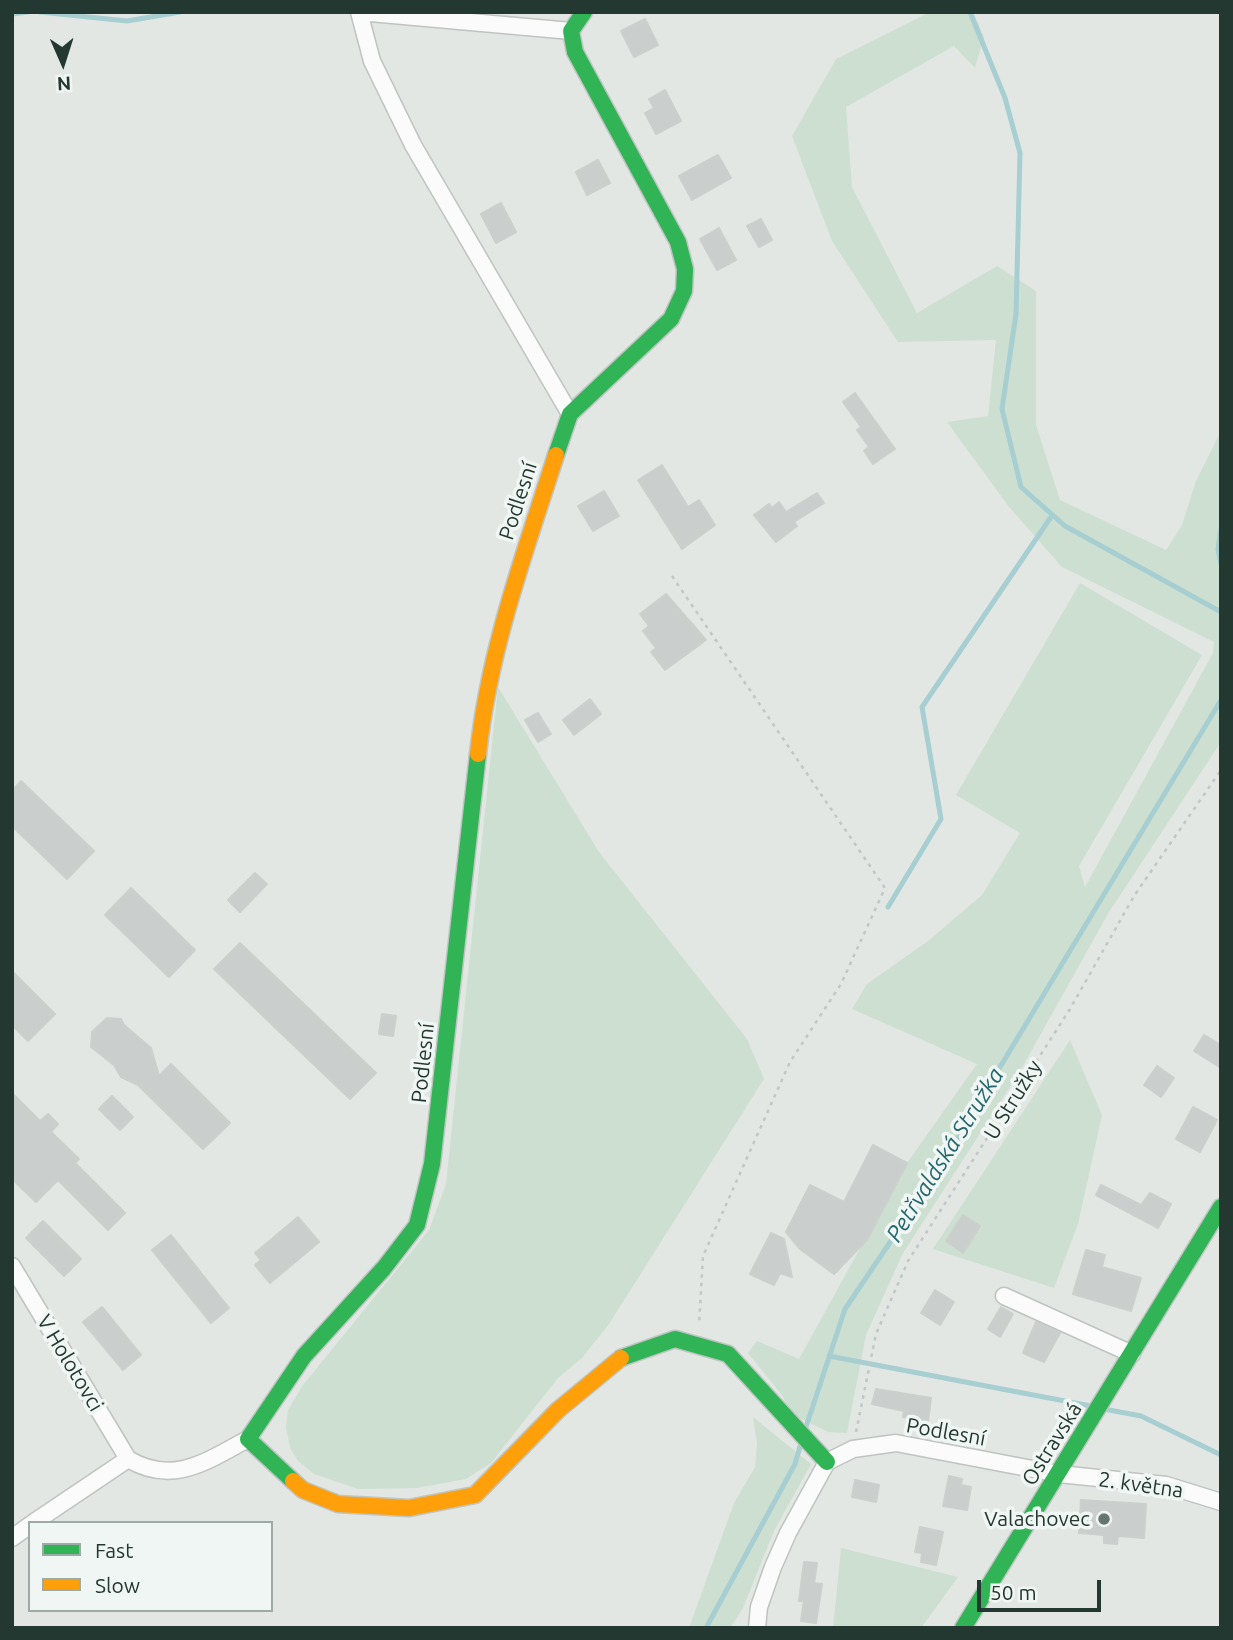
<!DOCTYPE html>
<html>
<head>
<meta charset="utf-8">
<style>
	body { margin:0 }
	#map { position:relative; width:1233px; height:1640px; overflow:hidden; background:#e2e7e4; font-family:Ubuntu,sans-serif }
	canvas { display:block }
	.frame { position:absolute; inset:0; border:14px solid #233830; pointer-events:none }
	.legend { position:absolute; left:28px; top:1521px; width:245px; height:91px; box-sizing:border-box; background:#f0f6f3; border:2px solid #9eaaa5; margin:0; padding:9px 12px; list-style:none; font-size:21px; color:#233830 }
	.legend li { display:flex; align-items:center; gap:14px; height:35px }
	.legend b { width:35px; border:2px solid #9eaaa5 }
	.north { position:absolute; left:28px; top:28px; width:70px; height:70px; -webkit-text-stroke:5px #f0f6f3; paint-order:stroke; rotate:177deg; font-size:19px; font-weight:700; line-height:28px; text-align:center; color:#233830 }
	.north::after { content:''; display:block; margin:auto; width:24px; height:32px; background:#233830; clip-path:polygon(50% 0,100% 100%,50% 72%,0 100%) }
	.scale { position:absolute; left:977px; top:1580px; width:124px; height:32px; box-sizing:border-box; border:4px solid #233830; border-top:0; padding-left:9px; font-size:21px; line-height:24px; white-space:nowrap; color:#233830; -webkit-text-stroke:5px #f0f6f3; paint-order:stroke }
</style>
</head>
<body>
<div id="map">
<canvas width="1233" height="1640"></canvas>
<div class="frame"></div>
<ul class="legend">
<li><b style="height:9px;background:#30b455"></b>Fast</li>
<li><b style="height:9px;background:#ff9f0a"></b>Slow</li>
</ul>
<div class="north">N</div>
<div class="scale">50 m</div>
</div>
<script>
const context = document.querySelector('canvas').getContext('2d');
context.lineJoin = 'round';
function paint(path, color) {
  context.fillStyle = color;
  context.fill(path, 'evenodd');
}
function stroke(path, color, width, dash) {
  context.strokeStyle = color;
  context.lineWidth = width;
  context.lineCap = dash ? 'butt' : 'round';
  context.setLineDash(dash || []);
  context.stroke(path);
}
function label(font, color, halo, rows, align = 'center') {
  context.font = font + ' Ubuntu,sans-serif';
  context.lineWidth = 7;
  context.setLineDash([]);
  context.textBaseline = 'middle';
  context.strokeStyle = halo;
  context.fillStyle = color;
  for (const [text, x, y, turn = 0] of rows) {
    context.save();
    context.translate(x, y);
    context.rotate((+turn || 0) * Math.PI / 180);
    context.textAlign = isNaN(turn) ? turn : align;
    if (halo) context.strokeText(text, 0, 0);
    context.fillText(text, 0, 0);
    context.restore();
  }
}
const green = new Path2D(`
	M930,12H973L984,37L975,68L954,46L846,107L852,187L917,313L997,266L1036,291V425L1060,500L1166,550L1182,525L1196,481L1221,431V742L1109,912L1019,1073L903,1253L866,1335L847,1433L828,1432L793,1415L781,1394L748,1353L757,1341L799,1359L907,1163L977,1064L852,1009L867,984L928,941L982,895L1020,833L956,795L1080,583L1202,655L1079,866L1085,887L1213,653L1214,642L1062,567L1009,507L947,422L988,416L996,340L898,342L832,241L792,136L836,59Z
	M498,687L599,852L747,1039L764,1079L609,1324L582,1358L558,1378L491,1463L466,1479L416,1488L358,1489L314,1474L298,1461L290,1448L286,1427L288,1410L303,1385L429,1230L446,1184Z
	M1070,1040L1102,1115L1078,1224L1054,1288L933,1249Z
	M753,1417L811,1464L774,1531L743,1608L730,1628H689L734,1503L755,1467L757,1443Z
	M841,1548L958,1577L921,1628H833Z`);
const stream = new Path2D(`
	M40,12L127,21L180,12
	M970,12L1005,98L1020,153L1016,314L1002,409L1021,487L1065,526L1221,612
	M12,14L28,12
	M1221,529L1218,549L1221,564
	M888,907L941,819L922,707L1051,517
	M829,1356L1091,1406
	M1104,1409L1141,1416L1221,1455
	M805,1430L845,1309L932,1180L1221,700
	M706,1628L795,1464L801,1443`);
const building = new Path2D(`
	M645,19L658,45L634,57L621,31Z
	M665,90L681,121L656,134L645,113L654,108L649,99Z
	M718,155L731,178L692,200L679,176Z
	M598,160L610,183L587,195L576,172Z
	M501,203L516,232L496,243L481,214Z
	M761,219L772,240L759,247L747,226Z
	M719,228L736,260L717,270L700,239Z
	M855,393L895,449L873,464L864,451L869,447L857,430L861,427L843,402Z
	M662,465L688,507L699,500L715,525L682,549L638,480Z
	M604,491L619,516L593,531L578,506Z
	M817,493L824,503L794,522L797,526L776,542L754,515L769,504L772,508L779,502L786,512Z
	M666,594L706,640L665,670L651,652L656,648L643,631L649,626L640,614Z
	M590,699L601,714L574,735L563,720Z
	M538,713L551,734L538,742L525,720Z
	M21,781L94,851L67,879L12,826V791Z
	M255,873L267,884L240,912L228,900Z
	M131,888L195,950L169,977L105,915Z
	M240,943L376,1073L350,1099L214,969Z
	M12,971L55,1014L28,1041L12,1025Z
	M382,1014L396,1016L393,1036L379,1034Z
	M107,1018L121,1019L124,1025L151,1048L159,1076L171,1064L230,1123L203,1149L138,1085L121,1077L114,1065L91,1047L92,1032Z
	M1204,1035L1221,1045V1068L1194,1051Z
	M1157,1066L1174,1078L1161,1097L1144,1085Z
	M12,1093L40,1121L48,1114L58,1124L51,1132L79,1159L75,1163L125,1213L108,1230L58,1180L36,1202L12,1179Z
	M112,1096L133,1117L120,1130L99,1109Z
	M1193,1107L1217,1120L1200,1152L1176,1139Z
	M873,1145L907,1163L867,1240L834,1274L800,1249L786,1232L810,1185L844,1202Z
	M1101,1185L1141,1205L1150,1193L1171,1204L1158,1228L1096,1195Z
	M963,1215L980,1226L963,1253L946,1241Z
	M298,1217L319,1242L270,1283L255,1265L261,1260L255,1253Z
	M43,1221L81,1259L64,1276L26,1238Z
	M771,1233L784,1239L792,1277L780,1273L774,1285L750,1274Z
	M171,1235L229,1308L211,1323L152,1250Z
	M1086,1250L1105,1255L1102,1267L1141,1278L1131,1311L1073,1294Z
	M935,1290L954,1302L940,1325L921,1313Z
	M102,1307L141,1355L123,1370L83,1322Z
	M1001,1307L1013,1314L1000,1337L988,1329Z
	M1036,1322L1060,1333L1044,1362L1023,1353Z
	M876,1389L931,1398L928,1421L903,1417L904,1411L872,1404Z
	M949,1476L962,1479L961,1485L971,1487L967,1510L943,1506Z
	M855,1480L879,1485L876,1502L852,1497Z
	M1081,1500L1146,1504L1144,1538L1118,1536L1117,1544L1104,1543V1535L1079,1533Z
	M920,1527L943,1532L936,1565L921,1562L922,1553L915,1552Z
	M804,1562L817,1563L814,1583L822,1584L816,1623L801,1621L804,1601H799Z`);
const path = new Path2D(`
	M672,576L885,888L841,984L790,1062L703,1256L699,1325
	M856,1432L876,1334L908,1261L1070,1009L1134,896L1221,770`);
const street = new Path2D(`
	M359,12L372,61L413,145L570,414
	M359,12L571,31
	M12,1266L128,1459C173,1486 207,1461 248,1439
	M1004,1296L1132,1354
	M33,1523L128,1459
	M12,1538L30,1525
	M757,1628L759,1607L773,1567L788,1533L827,1462L853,1449L896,1443L1059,1474L1166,1485L1221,1502`);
const fast = new Path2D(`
	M556,455L570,414L671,319L684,291L685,269L678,242L575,52L571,31L584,12
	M621,1358L675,1339L728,1354L827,1462
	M293,1481L248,1439L304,1356L384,1268L417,1225L432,1164L478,754
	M963,1628L1221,1207`);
const slow = new Path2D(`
	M478,754C489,650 524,555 556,455
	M293,1481L303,1490L338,1504L409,1508L475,1495L558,1410L621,1358`);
const markers = [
	[1104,1519,7,"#66756f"]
];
const streetNames = [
	["Podlesní",518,501,-72],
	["Podlesní",423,1063,-84],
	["U Stružky",1013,1100,-58],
	["V Holotovci",70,1363,59],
	["Podlesní",946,1432,10],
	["Ostravská",1052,1444,-58],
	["2. května",1141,1485,8]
];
const poiNames = [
	["Valachovec",1090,1519]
];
const waterNames = [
	["Petřvaldská Stružka",945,1155,-58]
];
paint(green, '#cddfd1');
stroke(stream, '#a7ced1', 5);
paint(building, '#cacecc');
stroke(building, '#cbd0cd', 2);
stroke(street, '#bfc4c1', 19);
stroke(fast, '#bfc5c2', 19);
stroke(slow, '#bfc5c2', 19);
stroke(path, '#c0c7c5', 2.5, [3.5, 5]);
stroke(street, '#fbfbfb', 16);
stroke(fast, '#30b455', 16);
stroke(slow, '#ff9f0a', 16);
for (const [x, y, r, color] of markers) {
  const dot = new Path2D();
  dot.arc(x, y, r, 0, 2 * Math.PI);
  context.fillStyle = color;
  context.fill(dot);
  stroke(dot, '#f0f6f3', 2.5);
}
label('21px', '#233830', '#f0f6f3', streetNames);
label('21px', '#233830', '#f0f6f3', poiNames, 'right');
label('italic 23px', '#24666d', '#f0f6f3', waterNames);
</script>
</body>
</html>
